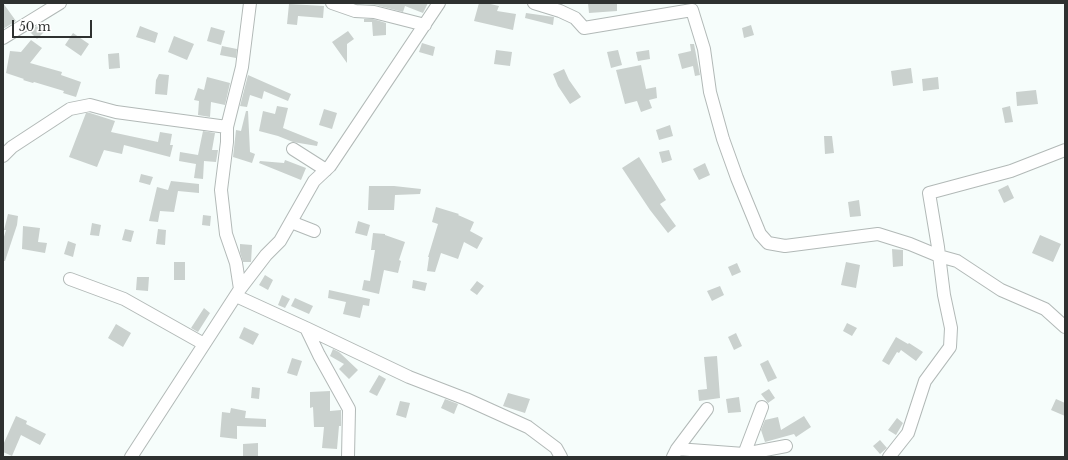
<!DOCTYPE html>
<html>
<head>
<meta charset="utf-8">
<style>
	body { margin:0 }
	#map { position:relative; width:1068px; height:460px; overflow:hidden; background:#f6fdfb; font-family:"Libre Baskerville",serif }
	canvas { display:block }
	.frame { position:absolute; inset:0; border:4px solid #2e3130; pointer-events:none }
	.scale { position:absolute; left:12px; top:20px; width:80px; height:18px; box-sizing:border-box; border:2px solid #2e3130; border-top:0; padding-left:5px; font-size:12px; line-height:14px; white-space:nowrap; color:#2e3130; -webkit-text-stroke:3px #fff; paint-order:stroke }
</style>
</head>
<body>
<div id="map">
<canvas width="1068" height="460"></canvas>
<div class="frame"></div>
<div class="scale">50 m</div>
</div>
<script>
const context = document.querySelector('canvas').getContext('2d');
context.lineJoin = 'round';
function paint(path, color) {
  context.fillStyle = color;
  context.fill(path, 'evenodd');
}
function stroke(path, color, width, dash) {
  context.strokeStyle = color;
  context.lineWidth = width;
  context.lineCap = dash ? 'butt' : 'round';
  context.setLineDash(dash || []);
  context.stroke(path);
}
const building = new Path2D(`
	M3,3L16,21L3,29Z
	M366,3H428L423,13L405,6L403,12L376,5L365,4Z
	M479,3H486L499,6L497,11L516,14L513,30L474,21Z
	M588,3H617V11L589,13Z
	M289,4L324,6L323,18L298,16L297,25L287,24Z
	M526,13L554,17L553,25L525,18Z
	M364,19H373L386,23V35L373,36L372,22H364Z
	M38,25L45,31L37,39L29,31Z
	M751,25L754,35L744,38L742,28Z
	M140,26L158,33L155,43L136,37Z
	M211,27L225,31L221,45L207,41Z
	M348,31L354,39L347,44V63L332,42Z
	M73,33L89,44L81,56L65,45Z
	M174,36L194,44L187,60L168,52Z
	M31,40L42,48L30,63L62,72L61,75L81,82L76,97L63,93L64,91L34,82L33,83L23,80L24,79L6,73L10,51L21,52Z
	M422,43L435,47L433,56L419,52Z
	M690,44H694L700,75L695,76L693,66L682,69L678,54L691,51Z
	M222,46L237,49L236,58L220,55Z
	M496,50L512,52L510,66L494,64Z
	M618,50L622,65L611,68L607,52Z
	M649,50L650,59L638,61L636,52Z
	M119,53L120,68L109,69L108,54Z
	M641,65L646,89L656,87L657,98L649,100L652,108L641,112L637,101L625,104L616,70Z
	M911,68L913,83L893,86L891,71Z
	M564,69L569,80L581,97L570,104L558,86L553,74Z
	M159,74L169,75L167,95L155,94L156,80Z
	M248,75L291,94L288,101L264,91L262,99L250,95L247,107L240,106Z
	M207,77L230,83L225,105L211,102L210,117L198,115L199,101L194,100L198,88L204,90Z
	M938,77L939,89L923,91L922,79Z
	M1036,90L1038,104L1017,106L1016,92Z
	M277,106L288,108L283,128L318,142L317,146L293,142L278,136L259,131L263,111L275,114Z
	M1010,106L1013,122L1005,123L1002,108Z
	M324,109L337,113L332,129L319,125Z
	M246,111H248L250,152L255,154L252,163L233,157L236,130L241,131Z
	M86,113H90L115,121L111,132L158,142L160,132L172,134L170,145H173L170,157L124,145L122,154L104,150L97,167L69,157Z
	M670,125L673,136L659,140L656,130Z
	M203,131L215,133L212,150H218L216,162L204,161L203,179L194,178L196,164L179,161L180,152L198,155Z
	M824,136H832L834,153L825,154Z
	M669,150L672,160L662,163L659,152Z
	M639,157L666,200L660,204L676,226L668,233L650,210L622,168Z
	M285,160L306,168L301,180L259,163L260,161L284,163Z
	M705,163L710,175L699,180L693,169Z
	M141,174L153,177L150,185L139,182Z
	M171,181L199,184V193L178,191L174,212L160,211L158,222L149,221L157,187L168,190Z
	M1008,185L1014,198L1004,203L998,190Z
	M369,186H394L421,189L420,194L395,195L394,210H368Z
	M859,200L861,216L850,217L848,202Z
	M436,207L459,214L458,215L474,222L470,231L483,238L477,249L464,242L458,259L441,253L435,272L427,271L429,257H428L438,224L432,222Z
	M8,214L18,216L17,225L5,261H3V240L6,230H4Z
	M203,215L211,216L210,226L202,225Z
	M358,221L370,225L367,236L355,233Z
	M92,223L101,225L99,236L90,235Z
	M23,226L40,228L38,242L47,243L45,253L22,249Z
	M125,229L134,231L131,242L122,240Z
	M158,229L166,230L165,245L156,244Z
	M373,233L385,234V235L405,242L399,260L401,261L398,273L384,270L379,294L362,290L364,280L370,281L375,250H371Z
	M1040,235L1061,244L1053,262L1032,253Z
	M68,241L76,244L73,257L64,254Z
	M240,244L252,245L251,262H243L240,252Z
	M892,249L903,250V266L893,267Z
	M174,262H185V280H174Z
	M846,262L860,265L856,288L841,285Z
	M737,263L741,272L732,276L728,267Z
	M265,275L273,280L268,290L259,285Z
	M137,277H149L148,291L136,290Z
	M413,280L427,283L425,291L412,288Z
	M477,281L484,286L477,295L470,290Z
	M720,286L724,295L712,301L707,291Z
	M329,290L370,299L369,306L363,305L360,318L343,314L346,302L328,298Z
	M282,295L290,299L285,308L278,305Z
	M295,298L313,306L309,314L291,306Z
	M204,308L210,313L198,332L191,328Z
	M847,323L857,328L852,336L843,331Z
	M116,324L131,333L123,347L108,338Z
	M244,327L259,334L253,345L239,338Z
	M736,333L742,346L734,350L728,337Z
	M896,337L908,344L909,343L923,352L916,361L901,350L899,353L897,352L889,365L882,361Z
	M333,349L339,352L358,370L349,379L339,369L344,364L330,356Z
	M717,356L720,398L699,401L698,390L707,389L704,357Z
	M292,358L302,361L297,376L287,373Z
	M768,360L777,378L768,382L760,364Z
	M379,375L386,379L377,396L369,392Z
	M252,387L260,388L259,399L251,398Z
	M769,389L775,398L768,403L761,394Z
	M330,391V411L341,410V426H339L337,449L322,448L324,427H314L313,407L310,408V392Z
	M508,393L530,399L525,413L503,406Z
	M739,397L741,412L728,413L726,399Z
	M445,399L458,404L454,414L441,408Z
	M1056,399L1065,403V416L1051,410Z
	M400,401L410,403L406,418L396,415Z
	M231,408L246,411L245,418L266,419V427L237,426V439L220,437L222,412L230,413Z
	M16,416L27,421L26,424L46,434L40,445L21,435L12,456L3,452V445Z
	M804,416L811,427L796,437L794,434L765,442L761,430L765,420L778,417L781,430Z
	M897,418L903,423L896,435L888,430Z
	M880,440L887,448L880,454L873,446Z
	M258,443V457H243V444Z`);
const minor = new Path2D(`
	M332,3L355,11L374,12L425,25
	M534,3L560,11L575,18L584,28L692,10L704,49L710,92L723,139L737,178L760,234L768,243L785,246L878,234L910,244L939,256L957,261L1001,290L1045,309L1065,327
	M3,38L60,3
	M293,149L326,170
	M3,156L12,147L70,109L90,105L116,112L227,127
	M291,222L314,231
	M70,279L124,299L204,344
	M240,289L236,263L226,234L221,190L227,142V127L242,67L250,3
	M236,296L306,328L319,355L349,409L348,457
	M306,328L409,377L466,399L528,427L556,448L561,457
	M677,449L744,454L786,446
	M131,457L240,289L266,255L280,241L314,181L330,166L439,3
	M673,457L677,449L707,409
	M743,457L762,407
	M889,457L908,433L925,381L950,347L951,328L944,295L938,247L929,193L1011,171L1065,150`);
paint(building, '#cad1ce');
stroke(minor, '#b2b9b7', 14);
stroke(minor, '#fff', 12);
</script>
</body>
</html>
